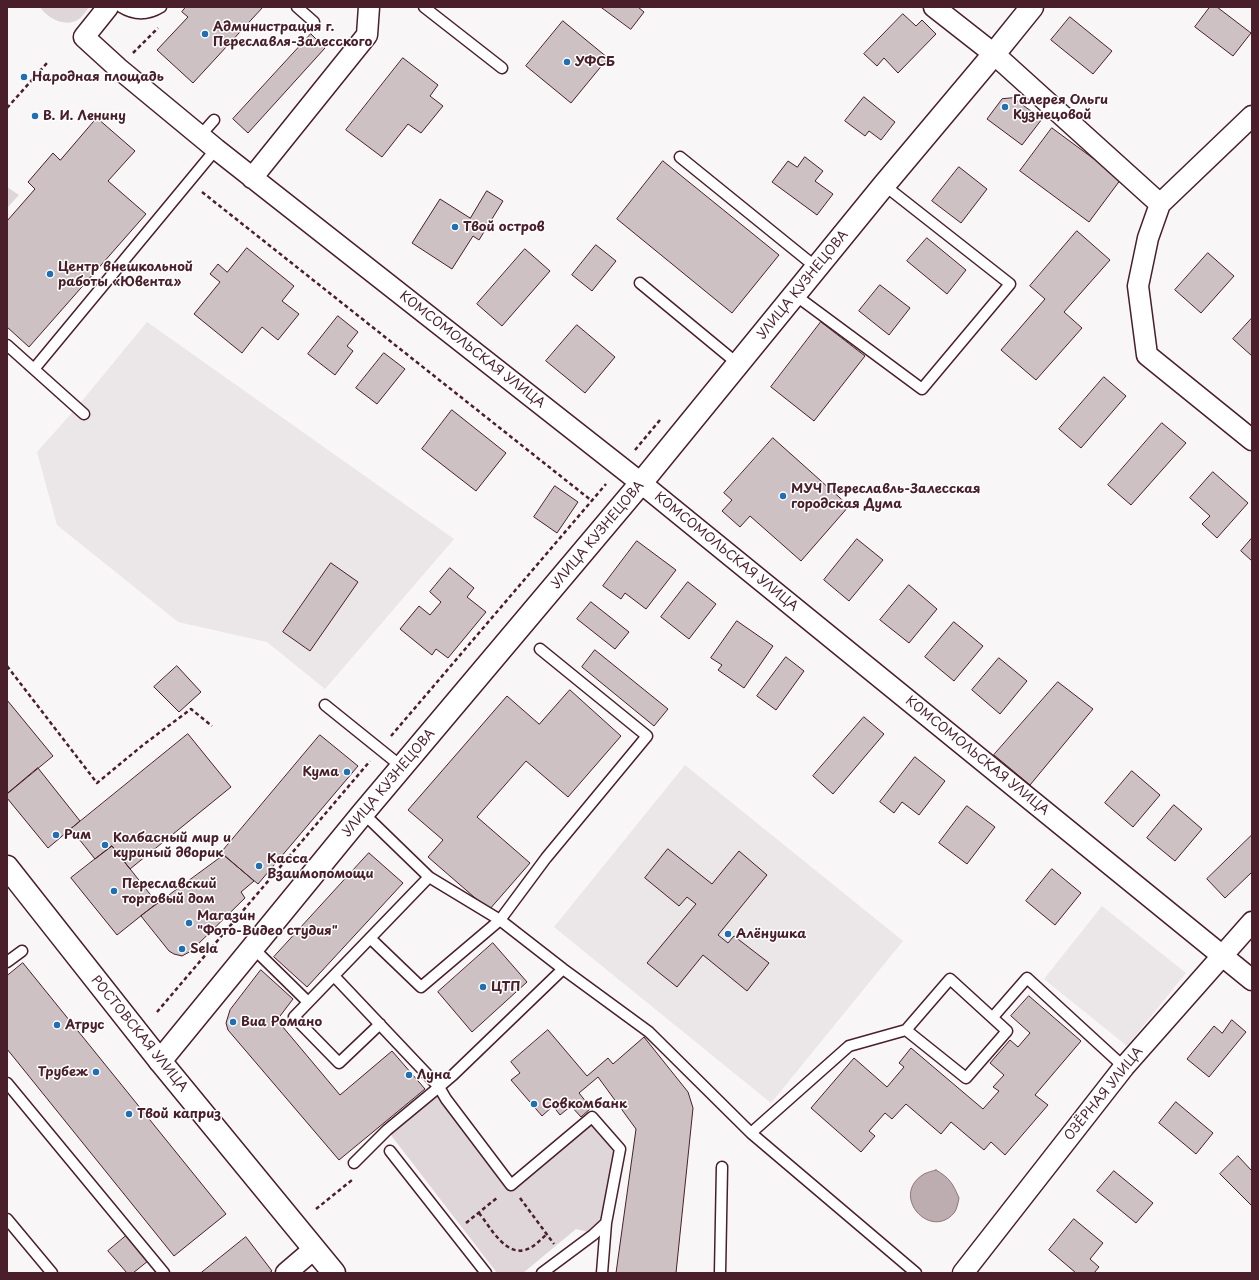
<!DOCTYPE html>
<html>
<head>
<meta charset="utf-8">
<style>
	body { margin:0 }
	#map { position:relative; width:1259px; height:1280px; overflow:hidden; background:#f8f6f7; font-family:"Playpen Sans",sans-serif }
	canvas { display:block }
	.frame { position:absolute; inset:0; border:8px solid #4a1f2b; pointer-events:none }
</style>
</head>
<body>
<div id="map">
<canvas width="1259" height="1280"></canvas>
<div class="frame"></div>
</div>
<script>
const context = document.querySelector('canvas').getContext('2d');
context.lineJoin = 'round';
function paint(path, color) {
  context.fillStyle = color;
  context.fill(path, 'evenodd');
}
function stroke(path, color, width, dash) {
  context.strokeStyle = color;
  context.lineWidth = width;
  context.lineCap = dash ? 'butt' : 'round';
  context.setLineDash(dash || []);
  context.stroke(path);
}
function label(font, color, halo, rows, align = 'center') {
  context.font = font + ' "Playpen Sans",sans-serif';
  context.lineWidth = 3;
  context.setLineDash([]);
  context.textBaseline = 'middle';
  context.strokeStyle = halo;
  context.fillStyle = color;
  for (const [text, x, y, turn = 0] of rows) {
    context.save();
    context.translate(x, y);
    context.rotate((+turn || 0) * Math.PI / 180);
    context.textAlign = isNaN(turn) ? turn : align;
    if (halo) context.strokeText(text, 0, 0);
    context.fillText(text, 0, 0);
    context.restore();
  }
}
const built = new Path2D(`
	M147,322L454,539L325,689L267,642L178,622L57,525L37,452L77,407Z
	M685,765L903,941L771,1103L554,927Z
	M1102,906L1186,973L1127,1046L1044,979Z`);
const green = new Path2D(`
	M40,7H89C86,11 83,16 79,19C66,28 48,19 40,7Z
	M7,187L19,195L7,208Z
	M439,1087L511,1185L592,1118L620,1149L606,1222L592,1233L576,1229L523,1273H497L387,1130Z`);
const water = new Path2D(`
	M936,1170C950,1178 953,1184 959,1198C958,1203 957,1209 954,1213C930,1241 889,1195 924,1174C928,1172 933,1171 936,1170Z`);
const building = new Path2D(`
	M186,7H263L193,83L157,50L188,17L182,12Z
	M601,7H638L644,12L631,29Z
	M1210,7H1217L1251,33L1233,56L1195,27Z
	M903,14L916,26L922,20L936,34L898,73L884,58L877,66L864,54Z
	M1070,17L1112,51L1093,74L1051,40Z
	M563,21L608,58L571,103L526,66Z
	M311,34L325,48L248,133L233,119Z
	M403,58L438,85L430,96L443,106L421,133L408,124L382,157L346,130Z
	M864,97L895,122L881,140L869,131L865,136L845,121Z
	M1013,98L1042,119L1022,145L987,119L1002,99Z
	M97,118L135,151L108,181L146,214L29,347L7,327V221L35,189L28,182L53,153L60,160Z
	M1052,128L1121,179L1089,222L1020,171Z
	M805,157L823,171L815,181L833,194L817,215L772,182L788,161L797,167Z
	M663,161L779,255L732,313L617,219Z
	M959,167L987,189L961,223L932,201Z
	M487,191L503,201L479,240L473,236L452,269L412,243L440,199L470,218Z
	M1077,231L1110,260L1064,312L1082,328L1036,380L1001,350L1045,299L1030,286Z
	M927,238L966,270L947,294L907,261Z
	M596,245L616,261L592,291L572,275Z
	M247,248L294,286L282,301L299,314L278,340L262,327L242,353L194,314L220,282L210,274L218,264L227,272Z
	M525,249L550,271L502,326L477,304Z
	M1208,253L1234,276L1201,313L1175,290Z
	M880,285L910,308L889,335L859,311Z
	M338,316L358,332L347,346L353,351L335,375L308,354Z
	M1252,318V356L1233,339Z
	M821,322L865,356L814,421L771,387Z
	M577,325L615,357L585,393L546,361Z
	M384,353L405,369L377,404L356,388Z
	M1104,377L1126,396L1081,448L1059,429Z
	M452,410L506,453L476,491L422,449Z
	M1162,423L1186,443L1131,505L1108,485Z
	M773,438L849,506L801,561L750,516L740,527L722,511L732,500L724,493Z
	M1213,472L1248,503L1217,538L1202,524L1210,516L1190,498Z
	M555,486L578,502L557,533L534,517Z
	M1252,538V561L1241,551Z
	M857,539L883,560L849,601L824,580Z
	M637,541L676,570L646,609L625,593L621,599L603,586Z
	M331,563L358,582L310,651L283,632Z
	M450,568L474,588L467,597L486,612L448,658L436,649L432,655L400,629L419,606L430,615L441,602L430,592Z
	M688,582L716,604L689,639L661,617Z
	M909,585L937,609L909,643L880,620Z
	M591,602L629,632L615,649L577,619Z
	M737,621L773,646L744,688L718,670L722,665L711,658Z
	M954,622L983,646L954,681L925,657Z
	M595,650L668,709L654,726L582,667Z
	M786,657L804,671L776,710L757,696Z
	M999,658L1027,681L1000,714L972,690Z
	M177,666L201,692L179,712L154,687Z
	M1058,682L1093,709L1030,785L994,755Z
	M570,690L621,736L568,797L526,761L477,817L530,863L489,910L428,857L443,840L408,810L507,696L539,724Z
	M7,700L53,756L7,794Z
	M864,717L884,734L833,794L813,776Z
	M188,734L231,787L130,869L112,846L95,859L71,829Z
	M320,735L358,766L258,884L221,853Z
	M915,757L945,781L919,815L902,802L894,813L880,802Z
	M38,768L80,821L48,848L7,798V794Z
	M1132,771L1160,795L1133,827L1105,803Z
	M1174,805L1202,829L1175,861L1147,838Z
	M967,806L995,827L967,864L939,843Z
	M1252,835V872L1225,898L1207,879Z
	M112,846L157,903L117,935L71,878Z
	M668,849L712,884L739,851L767,875L718,935L728,943L734,936L769,963L747,991L703,955L677,987L647,963L696,904L687,897L679,906L645,878Z
	M369,853L403,883L307,987L274,957Z
	M224,855L254,881L241,892L245,898L191,951L182,956L174,954L169,951L141,916Z
	M1052,869L1081,893L1055,925L1026,901Z
	M493,943L527,982L472,1032L438,992Z
	M23,963L226,1214L174,1256L7,1049V976Z
	M261,970L293,999L277,1020L340,1095L392,1051L425,1089L339,1160L228,1030L226,1023L230,1010Z
	M1029,996L1081,1041L1035,1095L1048,1105L1005,1155L991,1142L984,1150L951,1122L941,1134L906,1104L892,1119L885,1113L869,1131L875,1136L861,1152L811,1108L854,1058L887,1087L904,1067L899,1063L911,1048L983,1109L999,1091L993,1087L1004,1075L990,1063L1010,1040L1018,1047L1030,1033L1011,1016Z
	M1232,1020L1246,1032L1209,1077L1187,1059L1214,1026L1222,1033Z
	M548,1030L587,1076L608,1058L613,1064L644,1037L688,1092L693,1108L676,1273H616L636,1129L598,1077L579,1093L591,1108L581,1117L571,1106L560,1115L553,1106L542,1116L511,1080L520,1073L511,1062Z
	M1176,1102L1213,1133L1196,1154L1159,1123Z
	M1238,1156L1251,1170L1252,1169V1206L1220,1174Z
	M1114,1171L1153,1203L1136,1223L1097,1191Z
	M1074,1219L1103,1243L1090,1259L1099,1267L1094,1273H1076L1049,1250Z
	M126,1236L148,1261L133,1273H127L108,1251Z
	M246,1237L272,1271L269,1273H201Z`);
const path = new Path2D(`
	M133,53L158,28
	M7,108L47,63
	M202,192L592,501
	M635,450L660,420
	M7,666L97,783L143,745L191,709L212,726
	M391,736L606,484
	M157,1012L370,761
	M520,1198L554,1244
	M316,1209L352,1180
	M479,1213C491,1228 507,1260 530,1248C536,1245 541,1239 547,1234
	M466,1223L498,1197`);
const lane = new Path2D(`
	M121,7C134,15 148,15 161,7
	M297,7L314,22
	M424,7L502,68
	M200,136L214,120
	M680,157L817,268
	M640,283L738,364
	M795,295L922,389L1010,284L884,185
	M7,345L84,414
	M34,369L216,149
	M325,705L402,767
	M363,813L429,877L500,920L563,969L649,1032L751,1133L916,1273
	M370,938L421,987L500,920L546,858L647,736L540,649
	M253,948L308,1002
	M7,962L22,951
	M563,969L453,1075L439,1087L446,1099L511,1185L592,1117L620,1149L606,1223L602,1273
	M334,976L439,1087L387,1130L354,1163
	M993,1017L1027,978L1124,1067
	M380,1024L339,1063L294,1017L429,877
	M7,1083L164,1273
	M751,1133L849,1046L906,1030L950,979L1007,1031L966,1078L906,1030
	M390,1151L486,1273
	M7,1219L52,1273
	M542,1273L593,1235L606,1223
	M720,1273L722,1167`);
const street = new Path2D(`
	M934,7L994,54L1160,204
	M84,37L118,68L216,149L641,483L1252,980
	M84,37L108,7
	M1252,116L1160,204L1148,238L1138,286L1147,355L1252,440
	M252,178L367,35L369,7
	M286,1273L314,1249
	M963,1273L1124,1067L1252,922`);
const secondary = new Path2D(`
	M160,1061L363,813L641,483L884,185L994,54L1032,7`);
const primary = new Path2D(`
	M7,867L160,1061L334,1273`);
const markers = [
	[205,34,4,"#1f6fb2"],
	[567,62,4,"#1f6fb2"],
	[24,77,4,"#1f6fb2"],
	[1005,107,4,"#1f6fb2"],
	[35,116,4,"#1f6fb2"],
	[455,227,4,"#1f6fb2"],
	[50,274,4,"#1f6fb2"],
	[783,496,4,"#1f6fb2"],
	[347,772,4,"#1f6fb2"],
	[56,835,4,"#1f6fb2"],
	[105,845,4,"#1f6fb2"],
	[259,866,4,"#1f6fb2"],
	[114,891,4,"#1f6fb2"],
	[189,923,4,"#1f6fb2"],
	[728,934,4,"#1f6fb2"],
	[182,949,4,"#1f6fb2"],
	[483,987,4,"#1f6fb2"],
	[233,1022,4,"#1f6fb2"],
	[57,1025,4,"#1f6fb2"],
	[96,1072,4,"#1f6fb2"],
	[409,1075,4,"#1f6fb2"],
	[534,1104,4,"#1f6fb2"],
	[129,1114,4,"#1f6fb2"]
];
const poiNames = [
	["Администрация г.",213,27],
	["Переславля-Залесского",213,42],
	["УФСБ",575,62],
	["Народная площадь",32,77],
	["Галерея Ольги",1013,100],
	["Кузнецовой",1013,115],
	["В. И. Ленину",43,116],
	["Твой остров",463,227],
	["Центр внешкольной",58,267],
	["работы «Ювента»",58,282],
	["МУЧ Переславль-Залесская",791,489],
	["городская Дума",791,504],
	["Кума",339,772,"right"],
	["Рим",64,835],
	["Колбасный мир и",113,838],
	["куриный дворик",113,853],
	["Касса",267,859],
	["Взаимопомощи",267,874],
	["Переславский",122,884],
	["торговый дом",122,899],
	["Магазин",197,916],
	["\"Фото-Видео студия\"",197,931],
	["Алёнушка",736,934],
	["Sela",190,949],
	["ЦТП",491,987],
	["Виа Романо",241,1022],
	["Атрус",65,1025],
	["Трубеж",88,1072,"right"],
	["Луна",417,1075],
	["Совкомбанк",542,1104],
	["Твой каприз",137,1114]
];
const streetNames = [
	["УЛИЦА КУЗНЕЦОВА",803,285,-51],
	["КОМСОМОЛЬСКАЯ УЛИЦА",472,350,38],
	["УЛИЦА КУЗНЕЦОВА",598,535,-50],
	["КОМСОМОЛЬСКАЯ УЛИЦА",726,552,39],
	["КОМСОМОЛЬСКАЯ УЛИЦА",977,756,39],
	["УЛИЦА КУЗНЕЦОВА",389,783,-50],
	["РОСТОВСКАЯ УЛИЦА",139,1034,51],
	["ОЗЁРНАЯ УЛИЦА",1104,1094,-51]
];
paint(built, '#ebe6e8');
paint(green, '#ded6d9');
paint(water, '#bdadb0');
stroke(water, '#8f747b', 1);
paint(building, '#cdc1c4');
stroke(building, '#4a1f2b', 1);
stroke(lane, '#4a1f2b', 13);
stroke(street, '#4a1f2b', 23);
stroke(secondary, '#4a1f2b', 25);
stroke(primary, '#4a1f2b', 25);
stroke(path, '#4a1f2b', 2.5, [4, 3]);
stroke(lane, '#fff', 10);
stroke(street, '#fff', 20);
stroke(secondary, '#fff', 22);
stroke(primary, '#fff', 22);
for (const [x, y, r, color] of markers) {
  const dot = new Path2D();
  dot.arc(x, y, r, 0, 2 * Math.PI);
  context.fillStyle = color;
  context.fill(dot);
  stroke(dot, '#fff', 1.5);
}
label('bold 13px', '#4a1f2b', '#fff', poiNames, 'left');
label('13px', '#4a1f2b', '#fff', streetNames);
</script>
</body>
</html>
